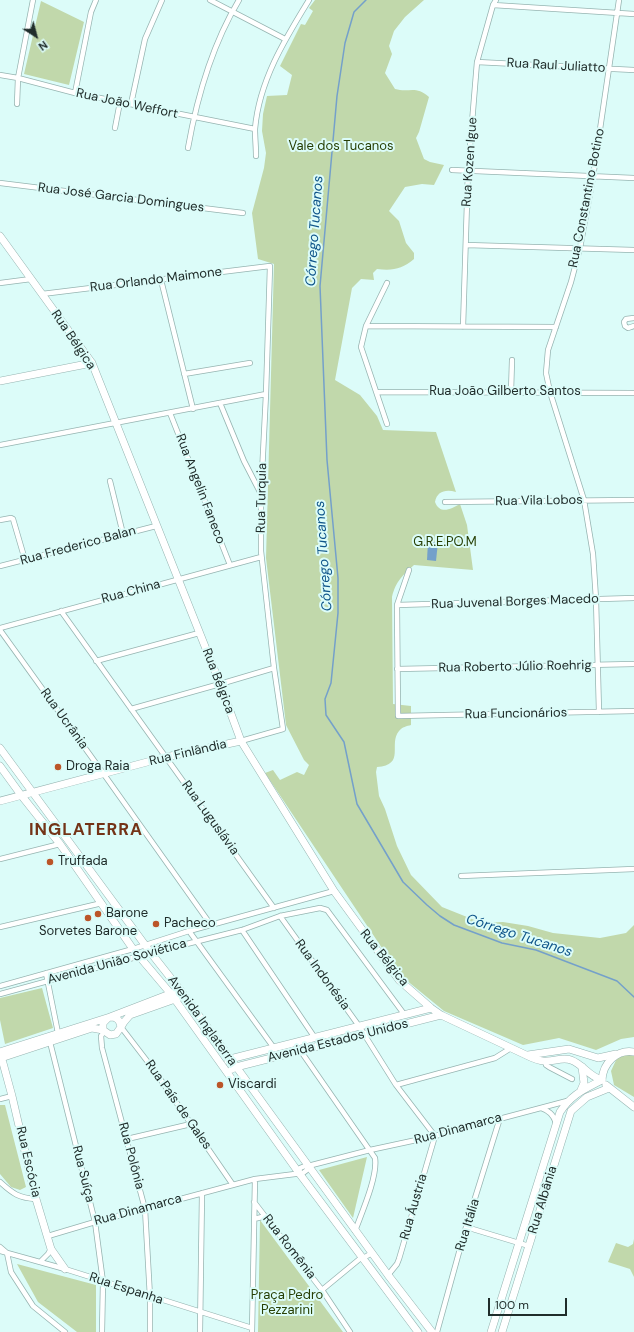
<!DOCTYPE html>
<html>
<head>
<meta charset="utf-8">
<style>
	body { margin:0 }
	#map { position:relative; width:634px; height:1332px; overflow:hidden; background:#dcfcf9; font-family:"DM Sans",sans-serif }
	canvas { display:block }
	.north { position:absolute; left:16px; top:16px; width:40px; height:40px; -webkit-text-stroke:3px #dcfcf9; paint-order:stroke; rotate:144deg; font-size:11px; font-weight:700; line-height:16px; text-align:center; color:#202d2b }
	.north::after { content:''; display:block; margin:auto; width:14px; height:18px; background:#202d2b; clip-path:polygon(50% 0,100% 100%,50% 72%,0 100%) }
	.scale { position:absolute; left:488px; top:1298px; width:79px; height:18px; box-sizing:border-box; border:2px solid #202d2b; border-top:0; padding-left:5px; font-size:12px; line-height:14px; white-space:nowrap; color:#202d2b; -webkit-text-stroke:3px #dcfcf9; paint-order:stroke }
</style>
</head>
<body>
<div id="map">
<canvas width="634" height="1332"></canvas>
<div class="north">N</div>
<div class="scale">100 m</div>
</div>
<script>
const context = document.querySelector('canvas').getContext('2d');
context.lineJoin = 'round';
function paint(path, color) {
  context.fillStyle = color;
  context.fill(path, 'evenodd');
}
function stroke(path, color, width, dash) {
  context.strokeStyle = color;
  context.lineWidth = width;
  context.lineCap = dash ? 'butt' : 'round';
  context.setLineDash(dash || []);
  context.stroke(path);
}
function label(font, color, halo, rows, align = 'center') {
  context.font = font + ' "DM Sans",sans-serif';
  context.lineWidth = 4;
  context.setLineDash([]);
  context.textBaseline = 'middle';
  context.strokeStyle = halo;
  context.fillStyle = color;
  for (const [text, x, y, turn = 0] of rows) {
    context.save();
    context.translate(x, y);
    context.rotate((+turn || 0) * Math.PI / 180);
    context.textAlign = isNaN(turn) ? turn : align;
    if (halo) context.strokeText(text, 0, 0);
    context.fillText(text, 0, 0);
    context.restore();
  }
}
const green = new Path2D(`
	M315,0H424L405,17L394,31L389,46L392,54L385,73L395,89C409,93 416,85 429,97L419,132L416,138L424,159L430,162L444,165L434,185L422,184L405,187L389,211L399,221L406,243L414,253V259C402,269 393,271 377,269L373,273L374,280L361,279L352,288L335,380L360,395L377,416L383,430L436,432L456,492C446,489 437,491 435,502C440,515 451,509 460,504L467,525L473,570L414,565C402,576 396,581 392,597L393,704L411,706V725C407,726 402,727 399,731C388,744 406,765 377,767L376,772L379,796L385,809L397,846L411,875L442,907L482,923L503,922L528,926L553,933L600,938L626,933L634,925V1037L621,1039L596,1050L559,1038L523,1045L444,1011L400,975L265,773L273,770L280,780L297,772L304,775L309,765L304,760L286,725L266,558L274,264L258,259L252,213L264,168L266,153L262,131L263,114L267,96L287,95L292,75L280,66L301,24L305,25L313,11L309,8Z
	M41,1L84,22L69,85L24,74Z
	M42,988L53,1028L5,1044L0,1020V998Z
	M631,1053L634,1054V1097L614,1085L611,1071L617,1058Z
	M0,1105H5L26,1187L20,1190L11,1187L0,1174Z
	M367,1157L353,1218L319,1170Z
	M260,1220L343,1332H258Z
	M634,1239V1277L630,1269L608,1262L616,1243L628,1247L633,1244Z
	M17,1264L96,1285V1332H77L38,1302Z`);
const water = new Path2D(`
	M428,542H438L436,561L427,560Z`);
const stream = new Path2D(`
	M366,0L354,12L345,43L337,96L320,286L327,460L338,578V613L331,683L325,699L326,715L344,742L357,804L403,882L427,905L440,916L454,925L502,943L536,950L617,981L634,997`);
const street = new Path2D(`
	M210,0L285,39
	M493,5L634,14
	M477,62L634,70
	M0,75L18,78L75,93L255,129
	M75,93L91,12L96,0
	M17,104L18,78L33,0
	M131,104L145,39L162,0
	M115,128L120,102
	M188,148C197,97 212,45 239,0
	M256,156C256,147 255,138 255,129C259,81 285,39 309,0
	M452,170L634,178
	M0,183L243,213
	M466,245L634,250
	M161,280L193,409
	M0,283L31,279
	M42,294L270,266L266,394L261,493V551L274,668L283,729L241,741
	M634,318L626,319L624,322L625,326L628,328L634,326
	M366,326L556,327
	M463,327L468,171L477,62L493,5L496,0
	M184,374L250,363
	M377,392L634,393
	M511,392L512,360
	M220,403L244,461L260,492
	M170,413L230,565
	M387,424L361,347L366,326L387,283
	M0,445L266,394
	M110,481L123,534
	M445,502L634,500
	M0,520L11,518L13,519L25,560
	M0,566L156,526
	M409,570L397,605L398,716L634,711
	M397,605L634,598
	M61,611L274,908
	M0,628L261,557
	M0,630L103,773L211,925
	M96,661L199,633
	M397,669L634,664
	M131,709L220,684L274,668
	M599,712L596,599L593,554L584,500L550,392L546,373L548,350L571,282L580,248L593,177L619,0
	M0,859L60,844
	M461,876L634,869
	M280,916L359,1026L396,1085L435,1136L399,1259L397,1264L388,1275
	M0,927L102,903
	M242,930L315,1038
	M189,931L274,1048
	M46,973L58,1033
	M0,986L133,949L189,931L334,891
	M0,994L151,953L242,930L280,916L320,908L327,910L404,1014
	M121,1027L154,1070L233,1185
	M104,1032L101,1036L102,1048L145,1209L150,1297V1332
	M50,1042L95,1222L103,1282L102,1332
	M300,1050L375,1158C378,1176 362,1212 355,1231
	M545,1061L546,1065L549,1067L572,1079
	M396,1085L495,1058L511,1048
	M0,1099L12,1096
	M541,1108C549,1111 553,1114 556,1123
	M127,1139L191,1124
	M299,1173L300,1168L305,1166H308L370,1150L435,1136L567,1101
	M0,1182C13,1194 19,1198 36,1199
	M254,1202L322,1290L350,1332
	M254,1219L262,1217L267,1219
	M466,1227L529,1246
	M48,1236L95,1222L255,1179L303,1173L307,1170L308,1166
	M0,1247L7,1253L11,1272L33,1306L65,1332
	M0,1251L65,1269L252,1328
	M40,1262L48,1254L51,1249
	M322,1290L362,1257H365L372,1253
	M200,1332L202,1193
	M252,1332L255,1179
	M437,1332L466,1227L500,1118`);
const secondary = new Path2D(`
	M0,236L92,363L220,684L241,741L334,891L399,980L431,1008L441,1015L526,1055C532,1058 540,1062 547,1061C555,1061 563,1057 571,1060C584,1065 588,1076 602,1080
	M0,381L92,363
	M0,748L151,953L181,991L388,1275L432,1332
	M0,766L21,795L60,844L133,949L171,994L299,1173L418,1332
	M0,801L166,757L241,741
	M110,1017L175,992
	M121,1027L124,1022L130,1015L178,998
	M0,1052L12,1096L36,1199L51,1249L65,1269
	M0,1052L110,1017C117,1017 120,1020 121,1027L116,1034L110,1035L103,1030V1023L108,1018
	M528,1055L569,1049L598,1058L616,1054
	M1,1058L92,1028L103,1030
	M228,1061L230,1059L431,1008
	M232,1069L236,1067L441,1015`);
const primary = new Path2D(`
	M602,1080C603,1063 617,1049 634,1052
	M606,1085L634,1107
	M581,1090L584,1083L582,1067
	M491,1332L560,1112C572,1094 583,1090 602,1080
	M502,1332L571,1111L587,1097L609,1088`);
const markers = [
	[58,767,4,"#bb5528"],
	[50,862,4,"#bb5528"],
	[98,914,4,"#bb5528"],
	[88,918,4,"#bb5528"],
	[156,924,4,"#bb5528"],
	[220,1085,4,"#bb5528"]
];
const streetNames = [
	["Rua Raul Juliatto",556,66,3],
	["Rua João Weffort",127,104,12],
	["Rua Kozen Igue",470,162,-86],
	["Rua José Garcia Domingues",121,198,7],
	["Rua Constantino Botino",587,198,-79],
	["Rua Orlando Maimone",156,280,-7],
	["Rua Bélgica",73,340,56],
	["Rua João Gilberto Santos",505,392],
	["Rua Angelin Faneco",200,489,69],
	["Rua Turquia",262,498,-89],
	["Rua Vila Lobos",539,501,-1],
	["Rua Frederico Balan",78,546,-15],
	["Rua China",131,592,-15],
	["Rua Juvenal Borges Macedo",515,602,-2],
	["Rua Roberto Júlio Roehrig",515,667,-1],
	["Rua Bélgica",218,681,69],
	["Rua Funcionários",516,714,-1],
	["Rua Ucrânia",64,719,54],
	["Rua Finlândia",188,753,-13],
	["Rua Luguslávia",210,818,54],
	["Rua Bélgica",384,958,51],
	["Avenida União Soviética",117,962,-15],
	["Rua Indonésia",322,975,54],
	["Avenida Inglaterra",202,1021,54],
	["Avenida Estados Unidos",338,1041,-14],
	["Rua País de Gales",178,1105,55],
	["Rua Dinamarca",458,1129,-15],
	["Rua Polônia",131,1156,75],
	["Rua Escócia",28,1162,77],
	["Rua Suíça",83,1174,76],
	["Rua Albânia",543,1200,-73],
	["Rua Áustria",414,1207,-74],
	["Rua Dinamarca",138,1210,-15],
	["Rua Itália",468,1225,-73],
	["Rua Romênia",289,1247,52],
	["Rua Espanha",126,1289,18]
];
const parkNames = [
	["Vale dos Tucanos",341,147],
	["G.R.E.PO.M",445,543],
	["Praça Pedro",287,1296],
	["Pezzarini",287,1311]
];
const poiNames = [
	["Droga Raia",66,767],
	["Truffada",58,862],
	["Barone",106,914],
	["Pacheco",164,924],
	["Sorvetes Barone",88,932,"center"],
	["Viscardi",228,1085]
];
const waterNames = [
	["Córrego Tucanos",315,231,-86],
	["Córrego Tucanos",324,556,-94],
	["Córrego Tucanos",519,936,18]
];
const districtNames = [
	["INGLATERRA",86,831]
];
paint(green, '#c1d8ab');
paint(water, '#74a0ca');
stroke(stream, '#74a0ca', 1.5);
stroke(street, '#96b4b1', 6);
stroke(secondary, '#96b4b1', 8);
stroke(primary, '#96b4b1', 8);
stroke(street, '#fff', 4.5);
stroke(secondary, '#fff', 7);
stroke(primary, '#fff', 7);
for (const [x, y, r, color] of markers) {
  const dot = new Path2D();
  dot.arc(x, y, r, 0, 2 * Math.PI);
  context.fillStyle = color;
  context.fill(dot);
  stroke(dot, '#dcfcf9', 1.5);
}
label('13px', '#202d2b', '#dcfcf9', streetNames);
label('13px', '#273f04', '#dcfcf9', parkNames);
label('13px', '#202d2b', '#dcfcf9', poiNames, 'left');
label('italic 14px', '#10558a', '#dcfcf9', waterNames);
context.letterSpacing = '1px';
label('bold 17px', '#743317', '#dcfcf9', districtNames);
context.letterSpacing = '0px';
</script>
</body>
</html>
